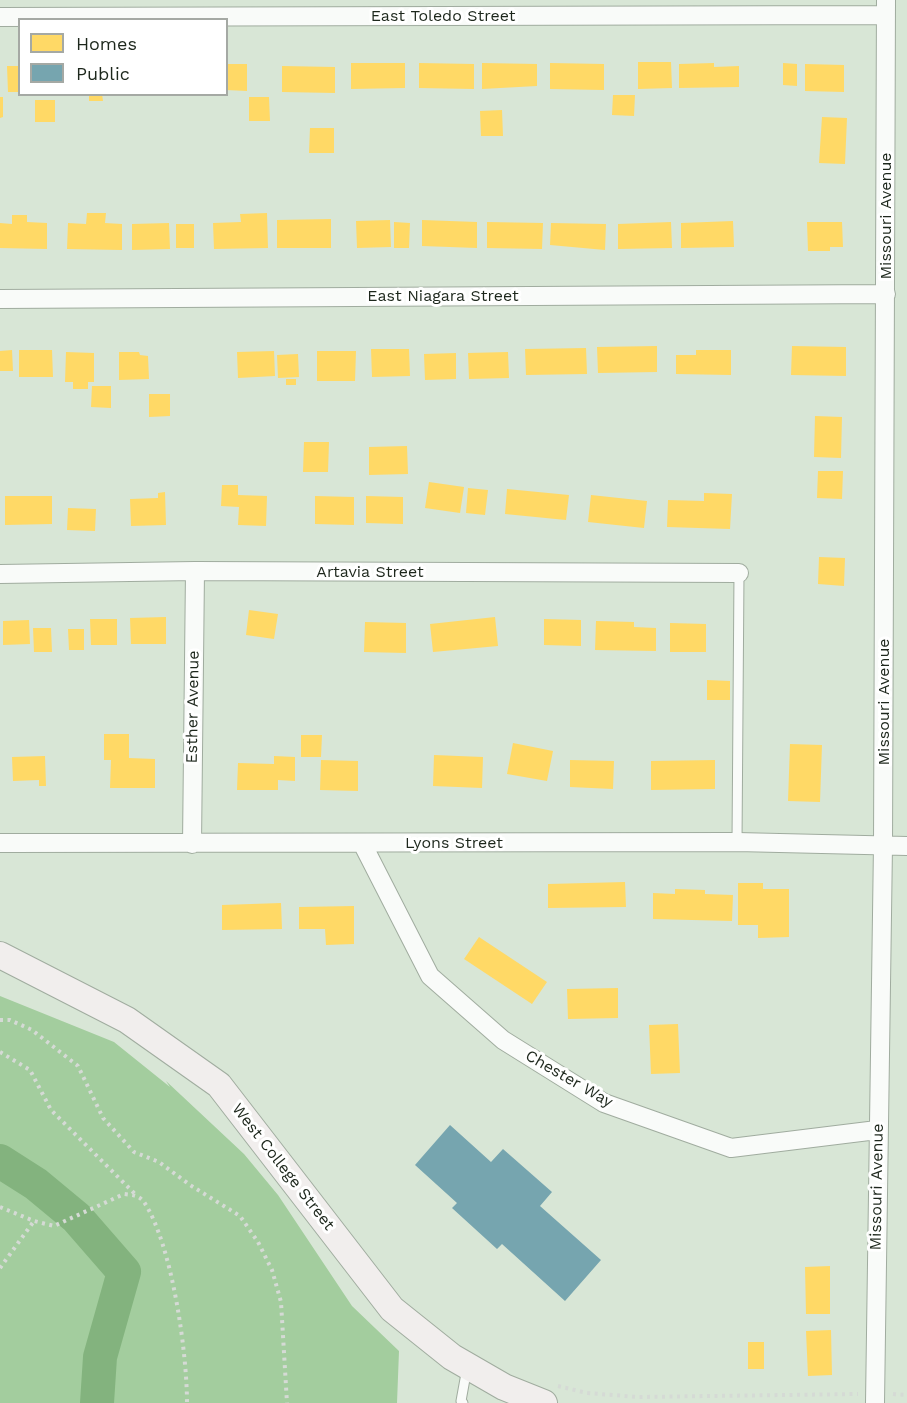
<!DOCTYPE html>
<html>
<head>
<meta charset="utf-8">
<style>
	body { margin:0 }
	#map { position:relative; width:907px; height:1403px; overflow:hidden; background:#d8e6d6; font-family:"Work Sans",sans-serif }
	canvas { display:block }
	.legend { position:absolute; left:18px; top:18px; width:210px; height:78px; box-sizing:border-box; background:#fff; border:2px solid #a5a9a4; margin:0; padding:8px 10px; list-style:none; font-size:18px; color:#1d271c }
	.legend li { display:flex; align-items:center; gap:12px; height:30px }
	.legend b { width:30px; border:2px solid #a5a9a4 }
</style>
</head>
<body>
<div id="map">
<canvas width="907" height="1403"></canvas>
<ul class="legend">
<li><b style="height:16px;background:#ffd966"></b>Homes</li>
<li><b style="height:16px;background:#76a5af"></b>Public</li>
</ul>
</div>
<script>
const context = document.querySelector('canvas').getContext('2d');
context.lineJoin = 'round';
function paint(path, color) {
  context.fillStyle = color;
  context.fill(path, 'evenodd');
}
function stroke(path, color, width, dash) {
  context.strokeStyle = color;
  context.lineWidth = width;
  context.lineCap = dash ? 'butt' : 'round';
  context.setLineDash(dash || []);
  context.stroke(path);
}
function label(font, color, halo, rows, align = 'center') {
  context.font = font + ' "Work Sans",sans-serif';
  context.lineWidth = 6;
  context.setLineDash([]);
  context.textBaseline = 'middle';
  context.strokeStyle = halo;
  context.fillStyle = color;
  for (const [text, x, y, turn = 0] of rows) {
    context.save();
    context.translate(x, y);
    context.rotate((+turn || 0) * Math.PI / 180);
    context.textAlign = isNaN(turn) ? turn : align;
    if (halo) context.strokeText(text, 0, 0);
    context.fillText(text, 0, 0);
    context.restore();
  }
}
const forest = new Path2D(`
	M0,996L114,1042L170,1087L166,1081L244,1154L278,1195L352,1306L399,1351L397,1403H0Z`);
const homes = new Path2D(`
	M638,62H671L672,88L638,89Z
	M351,63H405V88L351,89Z
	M419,63L474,64V89L419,88Z
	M482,63L537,64V86L482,89Z
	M550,63L604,64V90L550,89Z
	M714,63V67L739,66V87L679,88V64Z
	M783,63L797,64V86L783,85Z
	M226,64H247V91L226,90Z
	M805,64L844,65V92L805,91Z
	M7,66H20V92H8Z
	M282,66L335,67V93L282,92Z
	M89,94H102L103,101H89Z
	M613,95H635L634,116L612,115Z
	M0,97H3V117L0,118Z
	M249,97H269L270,121H249Z
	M35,100H55V122H35Z
	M502,110L503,136H481L480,111Z
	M822,117L847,118L845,164L819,163Z
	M310,128H334V153H309Z
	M87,213H106L105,223L122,224V250L67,249L68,223L86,224Z
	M267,213L268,248L214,249L213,223L241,222L240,214Z
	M12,215H27V222L47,223V249L0,248V223L12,224Z
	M331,219V248H277V220Z
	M390,220L391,247L357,248L356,221Z
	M422,220L477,222V248L422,246Z
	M733,221L734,247L681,248V223Z
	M394,222L410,223L409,248H394Z
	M487,222L543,223L542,249L487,248Z
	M671,222L672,248L618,249V224Z
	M807,222H842L843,247H830V251H808Z
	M169,223L170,249L132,250V224Z
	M551,223L606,224L605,250L550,245Z
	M176,224H194V248H176Z
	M657,346V372L598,373L597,347Z
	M792,346L846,347V376L791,375Z
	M586,348L587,374L526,375L525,349Z
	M371,349H409L410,376L372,377Z
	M12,350L13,371H0V351Z
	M19,350H52L53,377H19Z
	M696,350H731V375L676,374V355H696Z
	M274,351L275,376L238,378L237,352Z
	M317,351H356L355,381H317Z
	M66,352L94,353V382H88V389H73V382H65Z
	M119,352H139L140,355L148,356L149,379L119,380Z
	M508,352L509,378L469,379L468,353Z
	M456,353V379L425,380L424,354Z
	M298,354L299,377L278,378L277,355Z
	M286,379H296V385H286Z
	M92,386H111V408L91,407Z
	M149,394H170V416L149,417Z
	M815,416L842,417L841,458L814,457Z
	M304,442H329L328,472H303Z
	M407,446L408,474L369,475V447Z
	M818,471H843L842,499L817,498Z
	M429,482L464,487L460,513L425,508Z
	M222,485H238V495L267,496L266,526L238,525L239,507L221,506Z
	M468,488L488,490L485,515L466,513Z
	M507,489L569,495L566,520L505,514Z
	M165,492L166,525L131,526L130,499L158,498V493Z
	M704,493L732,494L730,529L667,527L668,500L704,501Z
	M591,495L647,501L644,528L588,522Z
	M5,496H52V524L5,525Z
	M315,496L354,497V525L315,524Z
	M366,496L403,497V524L366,523Z
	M68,508L96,509L95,531L67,530Z
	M819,557L845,558L844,586L818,584Z
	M249,610L278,614L274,639L246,635Z
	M166,617V644H131L130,618Z
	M495,617L498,646L433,652L430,624Z
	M90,619H117V645H91Z
	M544,619L581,620V646L544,645Z
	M29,620L30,644L3,645V621Z
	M596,621L634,622V627L656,628V651L595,650Z
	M365,622L406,623V653L364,652Z
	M670,623L706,624V652H670Z
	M33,628H51L52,652H34Z
	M68,629H84V650H69Z
	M707,680L730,681V700H707Z
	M104,734H129V758L155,759V788H110L111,760H104Z
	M301,735H322L321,757H301Z
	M513,743L553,751L547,781L507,774Z
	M790,744L822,745L820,802L788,801Z
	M434,755L483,757L482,788L433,786Z
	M45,756L46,786H39V780L13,781L12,757Z
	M274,756L295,757V781L278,780V790H237L238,763L274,764Z
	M321,760L358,761V791L320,790Z
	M570,760L614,761L613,789L570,787Z
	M715,760V789L651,790V761Z
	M625,882L626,907L548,908V884Z
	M738,883H763V889H789V937L758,938V925H738Z
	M675,889L705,890V894L733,895L732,921L653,919V893L675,894Z
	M281,903L282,929L222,930V905Z
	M354,906V944L326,945L325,929H299V907Z
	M479,937L547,982L532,1004L464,959Z
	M618,988V1018L568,1019L567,989Z
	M678,1024L680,1073L651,1074L649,1025Z
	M830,1266V1314H806L805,1267Z
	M831,1330L832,1375L808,1376L806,1331Z
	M748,1342H764V1369H748Z`);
const public = new Path2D(`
	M450,1125L491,1162L503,1149L552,1192L540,1206L601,1260L565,1301L502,1244L497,1249L452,1208L457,1203L415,1165Z`);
const river = new Path2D(`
	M0,1161L36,1184L77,1218L124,1272L100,1357L97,1403`);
const path = new Path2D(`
	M0,1020H10L32,1030L78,1066L103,1118L134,1152L159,1162L190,1185L240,1216L258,1242L272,1270L281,1302L287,1403
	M0,1052L30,1070L51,1110L135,1194
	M0,1207L34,1221L54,1226L124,1194C132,1195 139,1195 144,1202C172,1244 187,1352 187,1403
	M0,1268L34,1221
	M558,1386L587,1393L638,1397L858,1394
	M893,1394L907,1395`);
const lane = new Path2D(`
	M737,842L739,573
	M463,1403L461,1401L467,1368`);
const street = new Path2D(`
	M0,17L886,15
	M0,299L886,294
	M0,574L195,571L739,573
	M0,843L737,842L907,846
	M362,843L430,976L503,1040L604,1103L731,1148L877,1130
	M192,844L195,571
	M875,1403L883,845L886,0`);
const secondary = new Path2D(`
	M0,955L127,1020L219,1085L392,1309L452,1357L504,1387L544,1403`);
const streetNames = [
	["East Toledo Street",443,16],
	["Missouri Avenue",886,216,-90],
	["East Niagara Street",443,296],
	["Artavia Street",370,572],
	["Missouri Avenue",884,702,-90],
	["Esther Avenue",193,707,-89],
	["Lyons Street",454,843],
	["Chester Way",569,1079,30],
	["West College Street",283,1167,52],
	["Missouri Avenue",877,1187,-89]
];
paint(forest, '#a3cd9e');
paint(homes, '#ffd966');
paint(public, '#76a5af');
stroke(river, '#83b37e', 34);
stroke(lane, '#a0ac9f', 11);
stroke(street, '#a0ac9f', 20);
stroke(secondary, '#a0ac9f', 28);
stroke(path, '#d5dad5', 4, [3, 4.5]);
stroke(lane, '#f9fbf9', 9);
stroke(street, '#f9fbf9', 18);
stroke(secondary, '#f1eeed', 26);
label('16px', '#1d271c', '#fff', streetNames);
</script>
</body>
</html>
